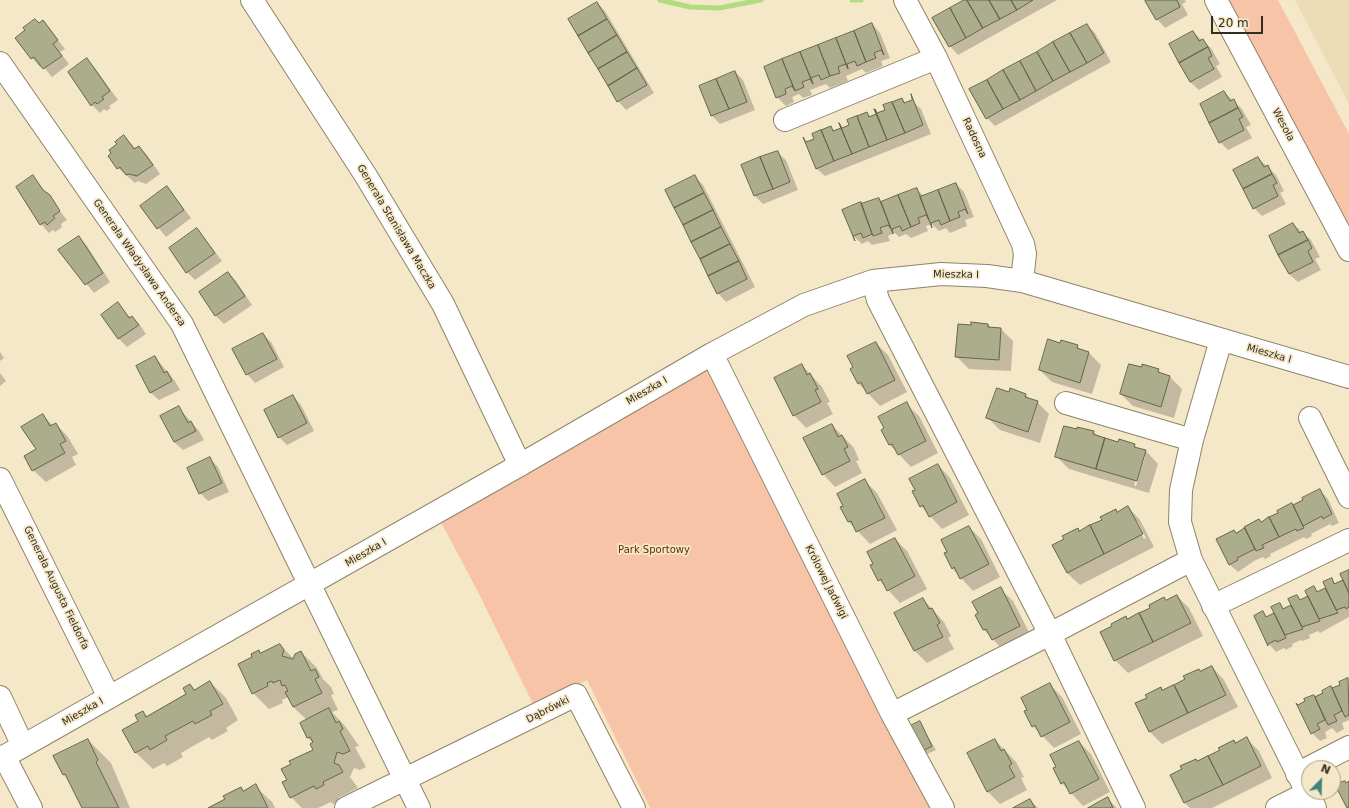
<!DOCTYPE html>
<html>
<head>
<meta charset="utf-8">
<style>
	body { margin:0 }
	#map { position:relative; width:1349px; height:808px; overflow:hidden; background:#f4e8c8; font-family:"DejaVu Sans",sans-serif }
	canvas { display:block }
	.north { position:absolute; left:1301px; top:760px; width:40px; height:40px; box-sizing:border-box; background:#f4e8c8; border:1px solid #a69d85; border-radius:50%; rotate:23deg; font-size:11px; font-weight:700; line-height:16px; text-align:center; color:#322d21 }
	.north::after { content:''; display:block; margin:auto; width:14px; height:18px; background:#3e857d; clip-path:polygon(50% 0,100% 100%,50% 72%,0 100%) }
	.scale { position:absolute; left:1211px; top:16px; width:52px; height:18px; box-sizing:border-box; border:2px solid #322d21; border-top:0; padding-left:5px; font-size:12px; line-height:14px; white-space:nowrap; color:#322d21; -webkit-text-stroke:3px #f4e8c8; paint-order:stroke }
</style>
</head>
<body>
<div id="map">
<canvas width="1349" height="808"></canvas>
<div class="north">N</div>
<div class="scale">20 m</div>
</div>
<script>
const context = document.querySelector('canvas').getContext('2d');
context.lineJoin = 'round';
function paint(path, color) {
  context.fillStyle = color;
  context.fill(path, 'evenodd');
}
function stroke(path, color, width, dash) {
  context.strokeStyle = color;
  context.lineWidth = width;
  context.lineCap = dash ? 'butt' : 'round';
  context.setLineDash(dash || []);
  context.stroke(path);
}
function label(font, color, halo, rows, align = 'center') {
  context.font = font + ' "DejaVu Sans",sans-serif';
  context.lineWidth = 3.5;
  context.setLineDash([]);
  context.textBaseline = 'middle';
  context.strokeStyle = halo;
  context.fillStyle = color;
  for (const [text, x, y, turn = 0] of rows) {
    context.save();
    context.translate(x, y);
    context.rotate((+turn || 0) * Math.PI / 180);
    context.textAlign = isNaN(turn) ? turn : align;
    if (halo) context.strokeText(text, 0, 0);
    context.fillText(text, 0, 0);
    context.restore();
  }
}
const built = new Path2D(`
	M1295,0H1349V104Z`);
const green = new Path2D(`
	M1222,0H1278L1349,134V244Z
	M712,354L943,808H650L587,680L534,706L479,594L441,522Z`);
const shadow = new Path2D(`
	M966,0H1057L958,55L950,46Z
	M1146,0H1185L1186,2L1182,4L1188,15L1165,28L1157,19Z
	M597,3L605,11L654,93L626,110L618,101L569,19Z
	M43,21L65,49L60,52L69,64L52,77L42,65L40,67L32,58L39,24Z
	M872,24L880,33L890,58L881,61L883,66L866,73L862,69L846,76L848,81L830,88L826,84L810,90L812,95L803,98L799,94L792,97L794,102L786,106L777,97L765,67Z
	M1087,25L1095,33L1111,62L995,126L987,118Z
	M1193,32L1211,48L1220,64L1216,66L1222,77L1199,90L1190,82L1170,44Z
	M87,60L95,68L118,100L109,106L111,108L106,111L104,109L100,113L92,105Z
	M735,72L743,80L755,110L720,124L712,116L700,86Z
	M1224,92L1242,109L1251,125L1246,127L1252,138L1228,150L1220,142Z
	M902,99L906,103L912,101L921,109L931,134L825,176L816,168L815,140L831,128L835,132L851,125L866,113L871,117L877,115L886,111Z
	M124,136L136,149L139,147L147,155L160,174L146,184L138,181L135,183L118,168V145Z
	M777,152L786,160L798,190L763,204L755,196L743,166Z
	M1258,158L1276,175L1284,191L1280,193L1286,204L1262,216L1254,208Z
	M33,177L67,220L61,224L62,227L55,232L53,230L49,233L41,224L17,188Z
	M695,177L703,185L755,287L726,302L718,293Z
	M956,184L964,192L974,217L965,220L967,226L950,233L946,228L939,231L932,224L926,226L928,231L911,238L906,234L899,237L895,233L888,236L890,241L872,245L868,241L862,244L853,236L862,205L879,199L883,203L916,189L924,196Z
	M167,187L191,218L166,237L141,206Z
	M1293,224L1311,240L1320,257L1315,259L1321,270L1298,282L1289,274Z
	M197,229L222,261L195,280L187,272Z
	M79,237L87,246L110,282L94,293L60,251Z
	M228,273L236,281L252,305L224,324L216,316L200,292Z
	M118,304L131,318L132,317L140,325L146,334L127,347L119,339L102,315Z
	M988,324L991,328L1001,329L1013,341L1011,371L969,369L956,356L972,326Z
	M263,334L271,342L284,367L255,383L247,374Z
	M876,343L888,355L907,392L880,406L858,383Z
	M1077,346L1082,351L1089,353L1101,365L1092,394L1052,382L1040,370Z
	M0,352L4,358L0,361Z
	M155,357L175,381L180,390L159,400L150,392Z
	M802,365L822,387L830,402L827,403L833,414L806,428L794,415Z
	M1158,370L1163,375L1170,377L1182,389L1174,418L1133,406L1121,394Z
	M0,373L6,381L0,386Z
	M1010,390L1026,395L1031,400L1037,402L1049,414L1040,443L1000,430L988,418Z
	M293,396L301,405L314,431L287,445L279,437Z
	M906,404L919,416L938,453L911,467L890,445Z
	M179,408L199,431L204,440L183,450L174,442L162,416Z
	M43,415L53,426L56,424L68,437L78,454L72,457L76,465L46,482L33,470Z
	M832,425L854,448L859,460L856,461L862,473L835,487L823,474Z
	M1094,432L1098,437L1118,443L1134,445L1139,449L1146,451L1158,464L1149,493L1069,469L1056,456ZM1144,455L1145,457L1136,486L1134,485Z
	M210,459L218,467L229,492L208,501L200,493Z
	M938,465L950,478L969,515L942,529L921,506L914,492Z
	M865,481L877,493L897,530L870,544L849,522L841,507Z
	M1320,490L1328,499L1339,523L1332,526L1330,524L1311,534L1312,536L1306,539L1304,537L1270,554L1271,556L1265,559L1263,557L1254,561L1238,572L1229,564L1236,534L1280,513L1292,504L1294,506Z
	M1128,507L1140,520L1154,547L1080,585L1067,573L1065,539L1077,529L1080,532L1103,520L1115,510L1118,512ZM1134,521H1137L1146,538L1144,539Z
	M969,527L981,539L1000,577L973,591L952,568L948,552Z
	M895,539L907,551L927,589L900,603L879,580Z
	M1349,571V617L1320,633L1318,631L1309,635L1310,638L1303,641L1301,640L1292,644L1293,646L1286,650L1284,648L1276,652L1268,643L1263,613L1267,617L1275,613L1280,604L1284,609L1292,605L1297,596L1302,601L1310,597L1314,588L1319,592L1327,588L1331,579L1336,584L1344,580Z
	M1000,589L1013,601L1032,638L1005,652L984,630L977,615Z
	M1177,596L1189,608L1203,636L1128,673L1115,660L1126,617L1128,620Z
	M923,599L944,622L951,636L948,638L954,649L927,663L915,651Z
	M280,645L294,659L301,652L317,668L323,679L331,687L334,694L331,695L338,710L332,712L345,726L359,746L355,747L366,767L360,770L354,768L350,777L358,788L338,798L340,801L333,804L331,802L318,808H302L291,797L288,780L314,750L313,743L308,738L301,723L307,720L293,707L288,697L282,700L283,703L269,709L253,693L261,654Z
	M1212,667L1224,680L1238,707L1162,744L1150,732L1137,704L1148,698L1161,689L1163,691Z
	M1348,679L1349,720L1342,723L1344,729L1337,733L1332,728L1325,732L1327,738L1320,741L1312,733L1306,700L1341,685Z
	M210,682L226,698L238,720L226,728L228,731L212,740L209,737L181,753L183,757L167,766L164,763L153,769L136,753L124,731L140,722L143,712L148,717L187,695L190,685L195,690Z
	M1050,685L1062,697L1081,734L1054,748L1033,726Z
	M919,722L936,750L927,754L923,750Z
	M1246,738L1259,751L1272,778L1212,808H1190L1185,803L1171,775L1221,751L1234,741L1236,743Z
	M88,740L111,763L130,808H83L70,780L63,774Z
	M995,740L1016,762L1024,777L1021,778L1027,790L1000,804L987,791Z
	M1079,742L1091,754L1110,792L1083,806L1062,783Z
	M255,786L272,802L275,808H210L226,800L241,788L244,791Z
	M1108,799L1117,808H1090Z
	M1030,800L1038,808H1015Z`);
const stream = new Path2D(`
	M660,0L690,7L719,8L761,0
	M852,0H861`);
const building = new Path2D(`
	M964,0H967L983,28L966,38L950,8Z
	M967,0H989L1000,19L983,28Z
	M989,0H1011L1017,10L1000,19Z
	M1011,0H1033L1017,10Z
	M1147,0H1177L1180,7L1156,20L1145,1Z
	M597,2L607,19L578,36L568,19Z
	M950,8L966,38L949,47L932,18Z
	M35,19L39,23L43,20L58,40L53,44L62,56L43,69L34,57L31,59L15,38L25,30L23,28Z
	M607,19L617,35L588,53L578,36Z
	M872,23L884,55L881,50L874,53L876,58L866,62L854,31Z
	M1087,24L1104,53L1087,63L1070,33Z
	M854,31L866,62L857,66L855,61L847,64L848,69L836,38Z
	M1193,31L1199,41L1203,39L1208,47L1179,63L1169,44Z
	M1070,33L1087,63L1070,72L1053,42Z
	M617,35L627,52L598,69L588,53Z
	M836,38L848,69L846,64L838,67L840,73L830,76L818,45Z
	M1053,42L1070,72L1053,81L1037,52Z
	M818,45L830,76L821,80L819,75L811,78L813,84L800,52Z
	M1208,47L1212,56L1208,58L1214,69L1190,82L1179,63Z
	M627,52L637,68L608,86L598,69Z
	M800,52L813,84L810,79L802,82L804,87L795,91L782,59Z
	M1037,52L1053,81L1036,91L1020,61Z
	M87,58L110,91L102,97L104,99L97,104L95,102L91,106L68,72Z
	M782,59L795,91L792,86L785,89L786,94L776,98L764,67Z
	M1020,61L1036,91L1020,100L1003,70Z
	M637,68L647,85L617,102L608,86Z
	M1003,70L1020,100L1003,109L987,80Z
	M735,71L747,102L729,109L716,79Z
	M716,79L729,109L711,116L699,86Z
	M987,80L1003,109L986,119L969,89Z
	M1224,91L1230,101L1234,99L1238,108L1209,123L1200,104Z
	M911,94L923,125L905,133L892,102L902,98L904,103L912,100Z
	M892,102L905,133L887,140L875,109L877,113L885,110L883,105Z
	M1238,108L1243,117L1239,119L1244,130L1219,143L1209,123Z
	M874,109L887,140L869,147L857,116L867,112L869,117L876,114Z
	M857,116L869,147L852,154L839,123L842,128L849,125L847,120Z
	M839,123L852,154L834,161L821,130L831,126L833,131L841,128Z
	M821,130L834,161L816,169L803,137L806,142L814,139L812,134Z
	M124,135L134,149L139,146L153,165L137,176L129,174L126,175L120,167L117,169L108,156L111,153L109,150L117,144L115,142Z
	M778,151L790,182L773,189L760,157Z
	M760,157L773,189L754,196L741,165Z
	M1258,157L1264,167L1268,165L1272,174L1243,189L1233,170Z
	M1272,174L1277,183L1273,185L1278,196L1253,209L1243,189Z
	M33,175L43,190L50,195L60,211L53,216L55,218L47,225L45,222L40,225L16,187Z
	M695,175L704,193L674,208L665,190Z
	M956,183L968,214L965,209L958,212L960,217L950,221L938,190Z
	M167,186L184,210L157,229L140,206Z
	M917,188L929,220L926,215L918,218L920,223L911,227L898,195Z
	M938,190L950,221L941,225L939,220L931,223L932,228L920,197Z
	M704,193L713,210L683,225L674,208Z
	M898,195L911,227L902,231L900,226L892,229L893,234L881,202Z
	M879,198L891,229L888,225L880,228L882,233L873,236L861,204Z
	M861,202L872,234L863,238L861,233L853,236L855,241L842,210Z
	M713,210L721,227L691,242L683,225Z
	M1293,223L1299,233L1303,231L1308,240L1278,255L1269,236Z
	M721,227L730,244L700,259L691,242Z
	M197,228L215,253L186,273L169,248Z
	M79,236L103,273L85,285L58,250Z
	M1308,240L1312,248L1308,251L1313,262L1289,274L1278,255Z
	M730,244L739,261L708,276L700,259Z
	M739,261L747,279L717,294L708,276Z
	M228,272L245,296L215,316L199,292Z
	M118,302L129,318L132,316L139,325L118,339L101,315Z
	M971,322L988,324V327L1001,328L999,360L955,357L958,324L971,325Z
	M263,333L277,359L246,375L232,349Z
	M1048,339L1060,343L1061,340L1078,345L1077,348L1089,352L1080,383L1039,370Z
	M876,342L895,380L867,394L861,382L858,384L850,369L853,367L847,356Z
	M155,356L164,373L167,371L172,381L150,393L136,366Z
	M802,364L807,375L810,373L818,389L815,390L821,402L793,416L774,378Z
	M1129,364L1142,367V364L1159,369L1158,372L1170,376L1161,407L1120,394Z
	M997,388L1009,392L1010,388L1026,394L1025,397L1038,401L1028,432L986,418Z
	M293,395L307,423L278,438L264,410Z
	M907,402L926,441L898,455L892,444L889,445L881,430L884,428L878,417Z
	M179,406L188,423L191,421L196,431L174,442L160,416Z
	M43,414L50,426L56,423L66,441L60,444L65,453L32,471L24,456L36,449L21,427Z
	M832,424L838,437L842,435L848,447L844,449L850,461L822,475L803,438Z
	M1064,426L1077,429V427L1094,431L1093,434L1105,438L1096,469L1055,457Z
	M1105,438L1118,442L1119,439L1135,444L1134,447L1146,450L1137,481L1096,469Z
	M210,457L222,483L199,494L187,468Z
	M938,464L957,502L929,517L923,505L920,507L912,491L915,490L909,479Z
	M865,479L885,518L856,532L851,521L848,522L840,507L843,506L837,494Z
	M1320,489L1332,514L1323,519L1322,516L1303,526L1293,505L1303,500L1302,498Z
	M1292,503L1304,528L1297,531L1296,529L1279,537L1269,517L1278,513L1277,511Z
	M1128,506L1143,534L1104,554L1090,525L1102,520L1100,517L1116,509L1117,512Z
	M1269,517L1279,537L1262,545L1264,548L1256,551L1244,527L1259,519L1261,522Z
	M1090,525L1104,554L1067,573L1052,545L1064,539L1062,536L1078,528L1079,531Z
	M969,526L989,564L960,579L954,567L952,569L944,553L947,552L941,540Z
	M1245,528L1255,549L1237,558L1238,560L1229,565L1216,539L1234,530L1236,533Z
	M895,538L915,576L887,591L881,579L878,581L870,565L873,564L867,552Z
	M1349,570V593L1340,574Z
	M1332,578L1334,584L1343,580L1349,593V607L1346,609L1345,607L1336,610L1323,582Z
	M1314,586L1317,592L1325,588L1338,613L1319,619L1305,591Z
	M1001,587L1020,626L992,640L986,629L983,630L975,615L978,613L972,602Z
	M1177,595L1191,623L1153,642L1139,613L1150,608L1149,605L1164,597L1166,600Z
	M1297,595L1300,600L1308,596L1320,621L1302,627L1288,599Z
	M923,598L929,609L932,608L940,623L937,625L943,637L914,651L894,613Z
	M1280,603L1283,609L1291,605L1303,629L1285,635L1271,607Z
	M1263,611L1266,617L1274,613L1286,638L1277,642L1276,640L1268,644V646L1254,616Z
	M1139,613L1153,642L1114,661L1100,632L1112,626L1111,624L1126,616L1127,619Z
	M280,644L284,650L282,656L293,659L295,654L301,651L311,671L315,669L319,677L315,679L322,693L293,707L285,692L288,691L285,685L282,686L280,680L273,683L272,681L267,683L268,686L252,694L238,664L252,657L251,654L259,650L260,653Z
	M1212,666L1226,695L1188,713L1174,685L1185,679L1183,676L1199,669L1200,671Z
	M1348,678L1349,715L1345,717L1332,688L1340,685L1339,682Z
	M210,681L223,704L210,711L212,715L195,724L193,721L165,736L167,740L150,750L148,746L135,753L122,730L138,721L135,715L143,711L146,717L186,694L183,688L190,684L194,690Z
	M1050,683L1070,722L1041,737L1035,725L1032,727L1024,711L1027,710L1021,698Z
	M1174,685L1188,713L1149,732L1135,703L1147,698L1145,695L1161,687L1162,690Z
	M1331,686L1342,711L1334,715L1337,721L1328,725L1315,697L1323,693L1322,691Z
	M1314,695L1325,720L1317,724L1320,729L1311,734L1296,703L1298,705L1305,701L1304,699Z
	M329,708L336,723L339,721L343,729L340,731L350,751L343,754L337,752L334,763L339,765L343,772L323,782L324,785L316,789L314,786L290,798L282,782L287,780L281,769L291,764L289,761L313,750L310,744L313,742L310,737L307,738L300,723Z
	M920,721L932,746L923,751L910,726Z
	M1247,737L1261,766L1223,785L1208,756L1220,750L1218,748L1234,740L1235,743Z
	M88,739L98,760L96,762L119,808H82L65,774L63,775L53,756Z
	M995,739L1001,751L1004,749L1012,764L1009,766L1015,777L987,792L967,753Z
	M1079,741L1099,779L1070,794L1064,782L1061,784L1053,768L1056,767L1050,755Z
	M1208,756L1223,785L1184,803L1170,775L1182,769L1180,766L1196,759L1197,761Z
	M1345,781L1346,783L1349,781V808H1347L1335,785Z
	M256,784L268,808H208L225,799L223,796L241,787L243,791Z
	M1108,797L1113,808H1088Z
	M1030,799L1035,808H1013Z`);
const minor = new Path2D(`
	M252,0L366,176L443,304L520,465
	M905,0L936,58L1023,244L1025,254L1022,281
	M1216,0L1349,250
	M0,63L182,324L419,808
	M785,120L936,58
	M873,281L878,300L1050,634L1134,808
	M1221,340L1192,440L1181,490L1180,522L1191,560L1315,808
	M712,354L892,714L943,808
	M1066,403L1192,440
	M1310,418L1349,497
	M0,479L109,697
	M1213,606L1349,540
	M0,697L23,746
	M892,714L1050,634L1191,560
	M4,756L31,808
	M0,759L520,465L712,354L804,305L873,281L941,274L987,276L1022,281L1349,377
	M1297,774L1349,747
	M346,808L576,695L634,808
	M1277,808L1307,793`);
const streetNames = [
	["Wesoła",1283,125,62],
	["Radosna",974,138,65],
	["Generała Stanisława Maczka",396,227,59],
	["Generała Władysława Andersa",139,263,55],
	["Mieszka I",956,275,1],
	["Mieszka I",1269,354,16],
	["Mieszka I",647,391,-30],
	["Mieszka I",366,553,-30],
	["Królowej Jadwigi",826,582,63],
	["Generała Augusta Fieldorfa",56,588,64],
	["Dąbrówki",548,710,-27],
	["Mieszka I",83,712,-30]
];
const parkNames = [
	["Park Sportowy",654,550]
];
paint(built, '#ecdcb6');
paint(green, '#f8c4a8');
paint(shadow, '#0003');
stroke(stream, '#b3db80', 5);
paint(building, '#acad8d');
stroke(building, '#656548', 1);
stroke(minor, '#8e8366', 24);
stroke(minor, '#fff', 22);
label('10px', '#322d21', '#f4e8c8', streetNames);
label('10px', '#632b02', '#f4e8c8', parkNames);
</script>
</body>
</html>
